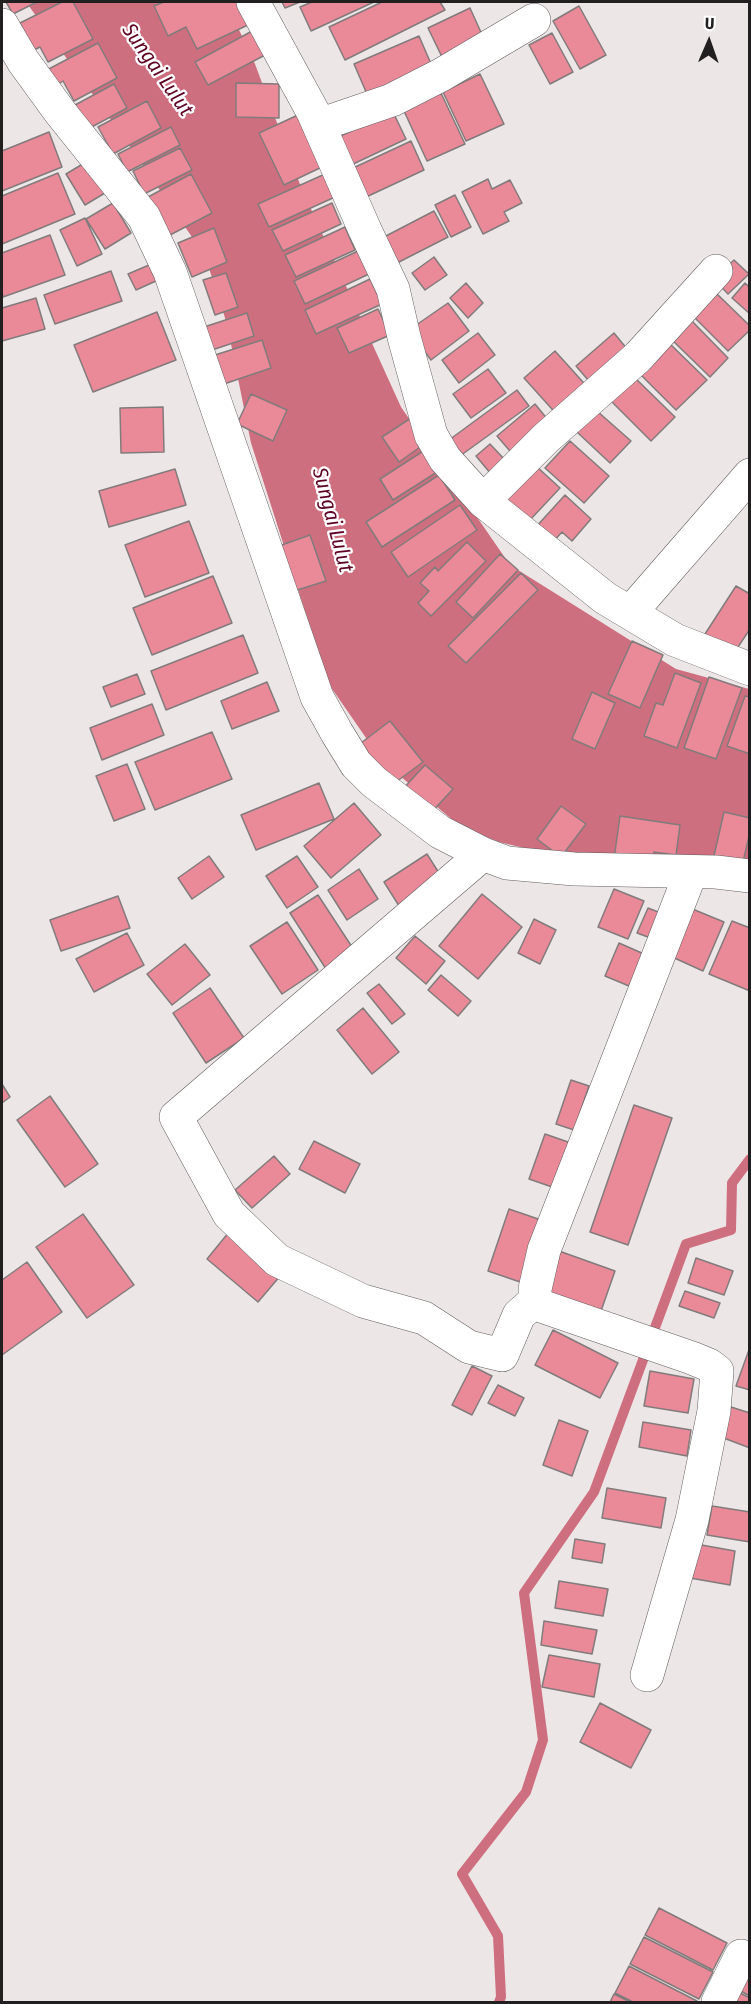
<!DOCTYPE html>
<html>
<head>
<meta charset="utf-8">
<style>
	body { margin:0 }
	#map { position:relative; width:751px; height:2004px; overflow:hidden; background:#ede6e7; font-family:"Fira Sans Condensed",sans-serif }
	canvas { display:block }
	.frame { position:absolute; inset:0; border:3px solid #211f1f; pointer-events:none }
	.north { position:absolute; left:679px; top:12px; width:60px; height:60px; -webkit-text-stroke:4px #fff; paint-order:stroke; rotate:2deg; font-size:16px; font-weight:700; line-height:24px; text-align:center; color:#211f1f }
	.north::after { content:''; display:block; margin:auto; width:21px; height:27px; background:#211f1f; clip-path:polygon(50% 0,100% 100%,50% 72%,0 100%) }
</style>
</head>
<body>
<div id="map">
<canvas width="751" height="2004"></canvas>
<div class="frame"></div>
<div class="north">U</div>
</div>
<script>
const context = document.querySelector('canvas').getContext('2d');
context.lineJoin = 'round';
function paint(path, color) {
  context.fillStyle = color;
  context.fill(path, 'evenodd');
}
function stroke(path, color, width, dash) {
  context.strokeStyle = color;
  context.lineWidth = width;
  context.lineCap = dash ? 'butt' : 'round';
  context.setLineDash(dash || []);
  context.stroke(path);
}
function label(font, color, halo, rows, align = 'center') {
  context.font = font + ' "Fira Sans Condensed",sans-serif';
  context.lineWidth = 4.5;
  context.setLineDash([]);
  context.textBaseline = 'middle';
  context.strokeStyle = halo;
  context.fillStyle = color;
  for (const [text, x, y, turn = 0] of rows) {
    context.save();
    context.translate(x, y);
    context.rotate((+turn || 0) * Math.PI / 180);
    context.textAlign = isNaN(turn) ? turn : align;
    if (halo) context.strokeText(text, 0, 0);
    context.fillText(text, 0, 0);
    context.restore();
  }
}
const water = new Path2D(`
	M26,2H226L255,64L301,187L401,407L510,565L676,669L749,689V864L541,852L499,842L461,827L382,761L328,683L251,443L227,324L205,256L124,138Z`);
const stream = new Path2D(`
	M499,2002L501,1997L498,1936L462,1874L526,1792L543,1740L524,1593L594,1492L686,1244L731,1230L732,1183L750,1159`);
const building = new Path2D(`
	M6,2H37L13,14Z
	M62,2H73L93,39L48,62L40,47L34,50L20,23Z
	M164,2H239L250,24L197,49L186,27L168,36L154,6Z
	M282,2H300L285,8Z
	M312,2H374L311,31L300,7Z
	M382,2H440L445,10L345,60L329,27Z
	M579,6L606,55L580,69L553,21Z
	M470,8L484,39L443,59L428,28Z
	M254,30L267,54L208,85L195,62Z
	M552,33L573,72L550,84L529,45Z
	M419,36L435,73L370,101L354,64Z
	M98,43L117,78L74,101L63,81L54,87L45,71Z
	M480,74L504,124L466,141L443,92Z
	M236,83L279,84V118L236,117Z
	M114,84L127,108L88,129L75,105Z
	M441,93L465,144L427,161L404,111Z
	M147,101L161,128L113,154L98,127Z
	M393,112L406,139L349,166L336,138Z
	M298,115L322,167L284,185L259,133Z
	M171,127L180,145L127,172L118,154Z
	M49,132L62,167L2,191V151Z
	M411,141L424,170L364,198L351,169Z
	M180,148L192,170L144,194L133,171Z
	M86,162L105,193L85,205L66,174Z
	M58,173L75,214L2,244V196Z
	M191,174L212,213L170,235L148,197Z
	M325,174L335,197L269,227L258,204Z
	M488,179L492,189L510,180L522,203L504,212L509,221L483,234L462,192Z
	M455,195L471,227L451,237L435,205Z
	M113,203L131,233L105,249L86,219Z
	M332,203L341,224L283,251L272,230Z
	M434,211L448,237L397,263L384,237Z
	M85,218L102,254L77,266L60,230Z
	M345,227L355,250L296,277L285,255Z
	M214,228L227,262L192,277L178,243Z
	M50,235L65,275L3,297L2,292V253Z
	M358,251L369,274L305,304L294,281Z
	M434,257L447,275L425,290L412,273Z
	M734,260L749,274L728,294L714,279Z
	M149,265L156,281L136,290L128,274Z
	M111,271L122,301L55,324L44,295Z
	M226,273L238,307L215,315L203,280Z
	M370,279L382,304L316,334L305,310Z
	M466,283L483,303L468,318L450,298Z
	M745,283L750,288V314L732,298Z
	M716,293L750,326V330L728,351L693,316Z
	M36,298L45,329L2,341V308Z
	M448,303L469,331L431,360L409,330Z
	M378,309L390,335L349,353L337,328Z
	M157,312L176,360L93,392L74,345Z
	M247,313L254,336L212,350L204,327Z
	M689,318L728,358L710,377L670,338Z
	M478,333L495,355L459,383L442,360Z
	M614,333L632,355L595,388L576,366Z
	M262,340L271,368L224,384L215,355Z
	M666,340L707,380L676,410L636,370Z
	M555,351L591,391L560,418L524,378Z
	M488,369L506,393L471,418L453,394Z
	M631,374L675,417L651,441L608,398Z
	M517,390L529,406L460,456L449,440Z
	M251,394L287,410L273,441L237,424Z
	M535,404L553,426L516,458L497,436Z
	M163,407L164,452L121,453L120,408Z
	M597,411L631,441L610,463L577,432Z
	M414,416L430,440L399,462L382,437Z
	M570,441L609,476L584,503L545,468Z
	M490,444L506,461L491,474L476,456Z
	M431,446L445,467L393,500L380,479Z
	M536,466L560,488L529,521L506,500Z
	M175,469L186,505L109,527L99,491Z
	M439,475L455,500L382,547L366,522Z
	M565,495L591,519L572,541L562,532L552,543L535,528Z
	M460,505L477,530L408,577L391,552Z
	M189,521L209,573L145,597L125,545Z
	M310,535L326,581L291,592L276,547Z
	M467,542L486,561L431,616L418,603L429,591L420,583L435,567L438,571Z
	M500,554L518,570L473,618L456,602Z
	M521,573L538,590L466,663L448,646Z
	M213,576L232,623L152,655L133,608Z
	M736,586L750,594V629L734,653L705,634Z
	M243,635L258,673L166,710L151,671Z
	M632,641L663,655L640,708L608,694Z
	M675,673L701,683L677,748L644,736L656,703L663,705Z
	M137,674L145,694L111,707L103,687Z
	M709,677L742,688L716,759L684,748Z
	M267,682L279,711L232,729L221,701Z
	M592,692L615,703L595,749L572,739Z
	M745,696L750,697V754L727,746Z
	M152,704L164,735L102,760L90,728Z
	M390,721L423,762L396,782L357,746Z
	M212,732L232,779L155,810L135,762Z
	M127,764L145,809L114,821L96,776Z
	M425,765L453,789L429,815L401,791Z
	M319,783L334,819L256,850L241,815Z
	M354,803L381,835L331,878L304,846Z
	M561,806L586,824L561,857L537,839Z
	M724,812L750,818V832L742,866L713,860Z
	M620,816L680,825L676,855L654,852L652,865L614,859Z
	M427,854L444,881L401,909L384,882Z
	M209,856L224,877L192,899L178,878Z
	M297,856L318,887L287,908L266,876Z
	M359,869L378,899L347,920L328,890Z
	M614,889L644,901L628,939L598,927Z
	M482,894L522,927L478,979L439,946Z
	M318,895L356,953L328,972L290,913Z
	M118,896L130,928L61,951L50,920Z
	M648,908L666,915L656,940L637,933Z
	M690,908L724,922L703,971L670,956Z
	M534,919L556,930L540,964L518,953Z
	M732,921L750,928V991L709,974Z
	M287,922L318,970L282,994L250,946Z
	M127,933L144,965L94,992L76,959Z
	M415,936L445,961L426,984L396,958Z
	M619,943L644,954L629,986L605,976Z
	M185,944L210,975L172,1005L147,974Z
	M441,975L471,1001L458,1016L428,990Z
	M379,984L405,1014L392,1024L367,993Z
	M210,988L244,1038L206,1063L173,1013Z
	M363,1008L399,1052L372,1074L337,1030Z
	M571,1080L589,1086L574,1130L556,1124Z
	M2,1084L10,1097L2,1103Z
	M50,1096L98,1164L65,1187L17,1120Z
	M634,1105L672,1118L628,1245L590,1232Z
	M545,1134L571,1143L555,1188L529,1179Z
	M314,1141L360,1164L345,1193L299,1169Z
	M274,1156L290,1174L252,1208L235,1190Z
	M509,1209L544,1221L523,1283L488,1271Z
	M83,1214L134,1285L87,1318L36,1247Z
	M229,1232L281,1275L258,1302L207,1259Z
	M559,1251L615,1271L601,1311L545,1292Z
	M696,1258L733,1271L724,1295L688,1283Z
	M27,1262L62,1312L2,1355V1280Z
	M685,1291L720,1303L714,1318L679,1306Z
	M553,1330L618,1363L600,1398L535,1365Z
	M750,1347V1390L736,1386Z
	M472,1366L492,1376L472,1415L452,1405Z
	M650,1371L694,1379L688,1413L644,1406Z
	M498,1385L524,1398L515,1416L488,1403Z
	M731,1407L750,1413V1448L721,1437Z
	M559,1420L588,1431L572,1476L543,1465Z
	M643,1422L691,1430L687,1456L639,1447Z
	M607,1488L666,1498L661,1528L602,1518Z
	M712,1506L750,1512V1542L707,1535Z
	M575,1539L605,1544L602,1563L572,1558Z
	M696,1544L735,1551L730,1585L690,1578Z
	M559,1581L608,1589L603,1616L555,1608Z
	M544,1621L597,1630L592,1654L541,1645Z
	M549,1655L600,1664L594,1697L542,1687Z
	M600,1703L651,1730L631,1768L580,1742Z
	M659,1908L727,1943L713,1970L645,1935Z
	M644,1937L713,1972L699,1999L630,1964Z
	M750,1961V1996L735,1988Z
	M629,1966L697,2001V2002H633L615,1993Z
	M734,1990L750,1998V2002H727Z
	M614,1994L630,2002H610Z`);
const street = new Path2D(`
	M253,2L313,112L365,230L393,289L404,337L431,435L445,459L483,501L605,598L675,640L750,669
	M2,25L23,61L60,112L144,217L170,272L317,697L337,733L356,764L374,782L440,832L483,854L507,863L574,869L716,872L750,876
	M319,125L392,100L441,75L534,20
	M483,501L546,438L638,357L716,271
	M630,613L750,475
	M483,854L176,1117L229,1214L277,1260L363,1301L424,1318L469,1347L502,1355L519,1315L535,1301
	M647,1675L692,1520L714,1411L717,1371L709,1365L692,1358L544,1307L535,1301V1289L544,1250L691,872
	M718,2002L741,1956`);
const waterNames = [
	["Sungai Lulut",157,70,55],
	["Sungai Lulut",332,520,75]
];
paint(water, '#ce6f7f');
stroke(stream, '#ce6f7f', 10);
paint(building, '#ea8998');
stroke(building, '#827b7c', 1.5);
stroke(street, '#635d5e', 34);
stroke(street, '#fff', 33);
label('italic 21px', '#5d0221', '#fff', waterNames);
</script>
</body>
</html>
